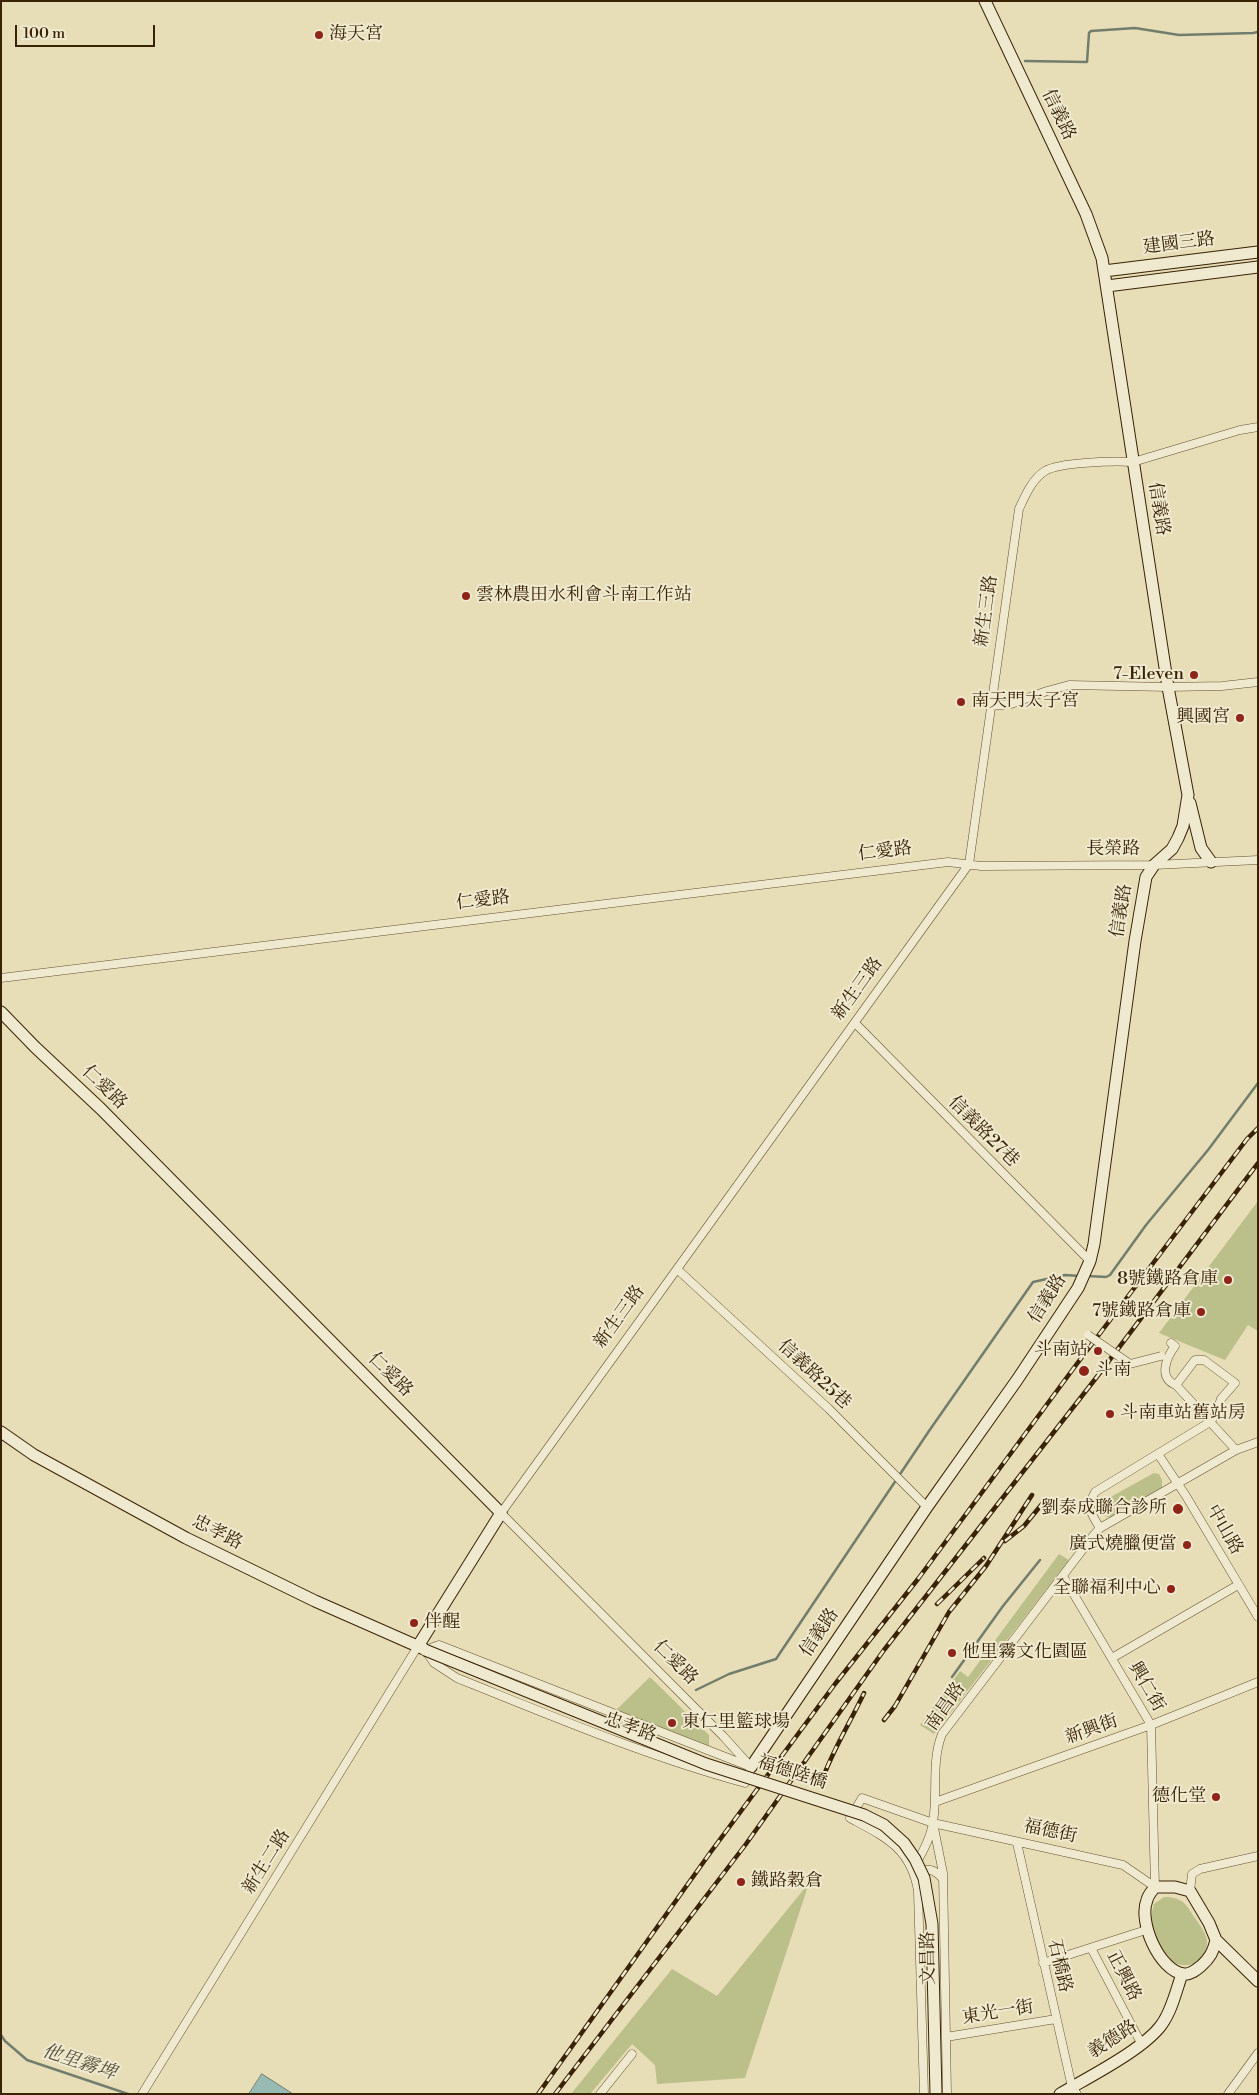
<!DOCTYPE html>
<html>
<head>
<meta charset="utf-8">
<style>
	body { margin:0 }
	#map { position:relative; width:1259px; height:2095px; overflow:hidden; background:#e7ddb6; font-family:"Libre Bodoni",serif }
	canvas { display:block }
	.frame { position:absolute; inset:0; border:2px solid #3a2304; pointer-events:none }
	.scale { position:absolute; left:15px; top:25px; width:140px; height:22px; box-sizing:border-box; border:2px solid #3a2304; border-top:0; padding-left:6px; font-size:15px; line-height:18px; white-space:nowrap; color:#3a2304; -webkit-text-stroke:4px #efe9d0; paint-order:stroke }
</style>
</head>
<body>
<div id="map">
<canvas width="1259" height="2095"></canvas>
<div class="frame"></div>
<div class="scale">100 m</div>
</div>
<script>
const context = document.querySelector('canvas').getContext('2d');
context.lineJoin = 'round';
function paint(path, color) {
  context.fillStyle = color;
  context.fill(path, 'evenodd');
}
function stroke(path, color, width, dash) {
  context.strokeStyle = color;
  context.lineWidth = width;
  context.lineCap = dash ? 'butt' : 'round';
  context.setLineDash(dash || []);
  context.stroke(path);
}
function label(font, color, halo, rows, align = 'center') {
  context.font = font + ' "Libre Bodoni","Noto Serif TC",serif';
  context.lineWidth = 4;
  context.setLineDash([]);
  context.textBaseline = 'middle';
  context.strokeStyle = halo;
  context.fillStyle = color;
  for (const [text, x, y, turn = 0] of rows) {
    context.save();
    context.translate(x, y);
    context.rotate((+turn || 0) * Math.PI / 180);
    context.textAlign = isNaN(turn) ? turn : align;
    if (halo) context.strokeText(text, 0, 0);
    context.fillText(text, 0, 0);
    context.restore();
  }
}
const green = new Path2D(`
	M1258,1201V1331L1248,1325L1225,1360L1159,1333Z
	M1154,1473L1159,1474L1162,1480V1489L1111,1517H1107L1101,1512L1098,1504Z
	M1059,1554L1069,1560L934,1734L920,1725L960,1671L968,1677Z
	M650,1677L709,1735V1747L615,1711Z
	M809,1883L745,2078L657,2084L655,2065L632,2044L590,2094H571L672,1969L717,1996Z
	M1164,1897C1181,1897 1186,1903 1194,1917C1199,1924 1208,1935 1207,1944C1207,1949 1205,1955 1201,1958C1190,1971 1171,1965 1162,1952C1156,1944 1152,1929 1151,1919C1151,1914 1153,1909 1154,1904Z`);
const water = new Path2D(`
	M262,2074L293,2094H249Z`);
const stream = new Path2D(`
	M1025,61L1087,62L1089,33L1091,31L1135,28L1179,35L1253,33L1258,32
	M1088,1276L1106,1277L1110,1275L1146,1225L1208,1150L1258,1083
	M952,1677L1003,1606L1040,1560
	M696,1690L729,1674L776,1659L929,1431L1033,1282L1065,1275L1080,1276
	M1,2035L5,2041L27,2060L128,2094`);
const street = new Path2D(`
	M992,706L1011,704L1047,691L1069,685L1168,687L1222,686L1258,682
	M1,978L948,862L981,866L1154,865L1258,860
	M855,1023L1090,1261
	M677,1269L829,1409L927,1507
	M1171,1343L1175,1346C1166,1358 1158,1378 1176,1385L1236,1450
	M1158,1454L1186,1496L1258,1617
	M1100,1528C1091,1513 1086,1509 1095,1492L1210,1422L1216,1414L1221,1399L1235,1383L1204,1360H1195L1176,1385
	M1063,1576L1151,1725L1155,1887
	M439,1645L751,1767L745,1783C646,1756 552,1716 457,1678L434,1663L425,1650Z
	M1112,1658L1238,1585
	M751,1767L723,1736L501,1513L969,864L1019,509C1025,496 1032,479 1045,471C1060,462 1114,461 1133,462L1240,430L1258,427
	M935,1802L1151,1725L1258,1682
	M933,1823L943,1873L947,2094
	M1017,1843L1072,2087L1077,2094
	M915,1865C923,1852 931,1837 933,1822C938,1792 931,1762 942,1734L1093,1536L1100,1528L1236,1450L1258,1442
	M918,1874C928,1866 935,1870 943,1879
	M1190,1891L1192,1874L1200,1869L1258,1856
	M1091,1948L1142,2045
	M1043,1963L1146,1930
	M946,2037L1056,2019
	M142,2094L418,1646
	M600,2094L632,2054
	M924,2094L918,1891C911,1848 885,1837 850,1818L862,1798L933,1823L1123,1865L1155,1887
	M1228,2094L1258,2053`);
const secondary = new Path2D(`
	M1104,271L1258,252
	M1107,286L1258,267
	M1190,803L1201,848L1211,862
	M1,1012L35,1047L101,1109L501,1513L418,1646
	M1,1432L34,1455L186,1538L315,1601L424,1649
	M751,1767L927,1507L1017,1380L1078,1288L1090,1261L1094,1244L1135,941L1146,877L1154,865L1172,849L1178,838L1183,826L1188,795L1168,687L1102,258L1086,214L985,1
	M1216,1940C1213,1952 1210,1958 1201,1966C1196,1970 1190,1975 1184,1974C1159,1971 1138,1921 1147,1900C1148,1895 1152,1891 1155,1887H1175L1190,1891L1209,1923L1216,1940L1258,1981
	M1060,2094C1087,2078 1145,2049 1162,2024C1172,2010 1176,1991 1182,1974`);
const rail = new Path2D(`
	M1005,1541L1024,1526L1042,1504
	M937,1604L984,1558
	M884,1720L895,1706L949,1612L986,1566L1032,1495
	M821,1783C832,1751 850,1723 864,1693
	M538,2094L710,1853L835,1684L918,1579L1076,1365L1247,1139L1258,1128
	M555,2094L746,1844L884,1650L1096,1378L1258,1163`);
const streetBridge = new Path2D(`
	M1088,1335L1130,1364L1161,1356`);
const secondaryBridge = new Path2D(`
	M425,1650L706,1764L864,1815L884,1825L904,1843L915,1859L924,1878L932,1924L936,2094`);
const markers = [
	[319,35,5,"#8f2418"],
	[466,596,5,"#8f2418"],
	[1194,675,5,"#8f2418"],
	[961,702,5,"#8f2418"],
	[1240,718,5,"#8f2418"],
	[1228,1280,5,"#8f2418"],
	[1201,1312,5,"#8f2418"],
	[1098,1351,5,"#8f2418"],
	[1084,1371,6,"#8f2418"],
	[1110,1414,5,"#8f2418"],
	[1178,1509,6,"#8f2418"],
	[1187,1545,5,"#8f2418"],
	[1171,1589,5,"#8f2418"],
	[414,1623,5,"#8f2418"],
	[952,1653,5,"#8f2418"],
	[672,1723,5,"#8f2418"],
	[1216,1797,5,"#8f2418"],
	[741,1882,5,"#8f2418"]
];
const poiNames = [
	["海天宮",329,35],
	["雲林農田水利會斗南工作站",476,596],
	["7-Eleven",1184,675,"right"],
	["南天門太子宮",971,702],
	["興國宮",1230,718,"right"],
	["8號鐵路倉庫",1218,1280,"right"],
	["7號鐵路倉庫",1191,1312,"right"],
	["斗南站",1088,1351,"right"],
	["斗南",1095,1371],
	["斗南車站舊站房",1120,1414],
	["劉泰成聯合診所",1167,1509,"right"],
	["廣式燒臘便當",1177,1545,"right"],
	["全聯福利中心",1161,1589,"right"],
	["伴醒",424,1623],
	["他里霧文化園區",962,1653],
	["東仁里籃球場",682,1723],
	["德化堂",1206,1797,"right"],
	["鐵路穀倉",751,1882]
];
const streetNames = [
	["信義路",1058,115,64],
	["建國三路",1179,244,-7],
	["信義路",1158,509,81],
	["新生三路",987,611,-82],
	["長榮路",1113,850],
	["仁愛路",885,852,-7],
	["仁愛路",483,901,-7],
	["信義路",1122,911,-81],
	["新生三路",858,989,-54],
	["仁愛路",104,1088,44],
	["信義路27巷",983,1132,45],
	["信義路",1048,1299,-58],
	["新生三路",620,1317,-54],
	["仁愛路",390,1375,45],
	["信義路25巷",814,1375,43],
	["中山路",1224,1530,60],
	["忠孝路",217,1533,27],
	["信義路",820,1633,-56],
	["仁愛路",675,1663,45],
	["興仁街",1146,1687,60],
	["南昌路",946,1707,-55],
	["忠孝路",630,1728,20],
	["新興街",1092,1730,-20],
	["福德陸橋",792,1773,18],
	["福德街",1050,1832,12],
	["新生二路",267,1862,-58],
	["文昌路",929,1958,-91],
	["石橋路",1059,1966,77],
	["正興路",1123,1976,63],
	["東光一街",998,2013,-9],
	["義德路",1113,2040,-33]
];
const waterNames = [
	["他里霧埤",79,2063,18]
];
paint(green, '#bbbf8a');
paint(water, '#97bbb3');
stroke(water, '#727e6d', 1);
stroke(stream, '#727e6d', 2.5);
stroke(street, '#655230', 9);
stroke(secondary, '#3a2304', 13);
stroke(street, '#efe9d0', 8);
stroke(secondary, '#efe9d0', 11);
stroke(rail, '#3a2304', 4.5);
stroke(rail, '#efe9d0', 2.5, [8]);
stroke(streetBridge, '#655230', 9, []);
stroke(secondaryBridge, '#3a2304', 13, []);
stroke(streetBridge, '#efe9d0', 8);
stroke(secondaryBridge, '#efe9d0', 11);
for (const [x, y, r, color] of markers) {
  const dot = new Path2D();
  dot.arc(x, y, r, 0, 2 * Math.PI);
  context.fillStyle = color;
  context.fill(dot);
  stroke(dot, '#efe9d0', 2);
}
label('18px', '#3a2304', '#efe9d0', poiNames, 'left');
label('18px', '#3a2304', '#efe9d0', streetNames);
label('italic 19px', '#565139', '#efe9d0', waterNames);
</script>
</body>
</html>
